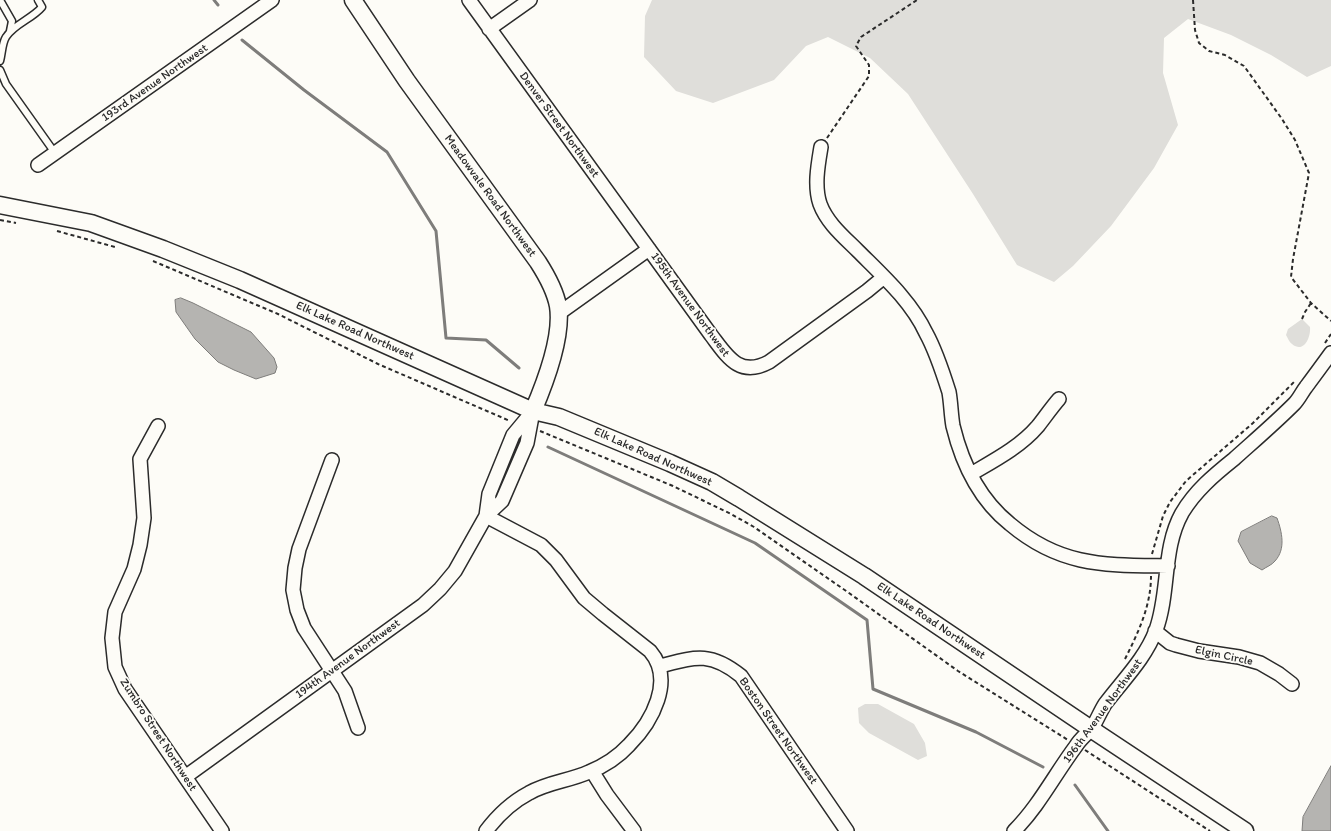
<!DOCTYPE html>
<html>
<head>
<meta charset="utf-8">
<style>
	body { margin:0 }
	canvas { display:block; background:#fdfcf7 }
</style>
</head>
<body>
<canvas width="1331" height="831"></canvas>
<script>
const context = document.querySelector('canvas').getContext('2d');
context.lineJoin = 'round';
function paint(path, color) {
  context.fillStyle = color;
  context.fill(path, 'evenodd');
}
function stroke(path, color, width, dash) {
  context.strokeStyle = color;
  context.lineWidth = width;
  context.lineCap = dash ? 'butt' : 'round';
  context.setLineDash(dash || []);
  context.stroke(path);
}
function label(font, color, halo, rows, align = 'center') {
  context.font = font + ' Itim,sans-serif';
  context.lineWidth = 3.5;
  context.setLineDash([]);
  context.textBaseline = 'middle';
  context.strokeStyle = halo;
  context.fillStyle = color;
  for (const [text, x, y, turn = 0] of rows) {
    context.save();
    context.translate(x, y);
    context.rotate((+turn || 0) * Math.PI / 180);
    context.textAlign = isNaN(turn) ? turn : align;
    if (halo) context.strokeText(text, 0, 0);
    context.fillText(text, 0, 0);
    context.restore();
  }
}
const green = new Path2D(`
	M652,0H1331V66L1307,77L1271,55L1231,35L1188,19L1164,38L1163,73L1178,125L1154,168L1111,226L1073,266L1054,282L1017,265L973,194L908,94L870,58L828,37L806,46L774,80L713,103L676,91L644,57L645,16Z
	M1302,319L1310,327C1311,337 1304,354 1292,344C1289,342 1288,338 1286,335L1288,329Z
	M865,704H878L914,724L925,743L927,756L918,760L869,733L859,723L858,708Z`);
const water = new Path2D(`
	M181,298L193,303L251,332L274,358L277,367L275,373L256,379L234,370L218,362L195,339L176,312L175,300Z
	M1272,516L1277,518C1282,532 1286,549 1275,561C1272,565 1266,567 1262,570L1250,563L1238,541L1241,532Z
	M1331,766V831H1302L1303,817Z`);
const stream = new Path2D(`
	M214,0L218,5
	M242,40L304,90L387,152L436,231L446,338L486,340L519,368
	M548,447L755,543L867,620L873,689L976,732L1043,767
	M1075,785L1108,831`);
const path = new Path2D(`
	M1193,0L1195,30L1199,43L1209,51L1225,55L1244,66L1282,119L1295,140L1309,173L1293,259L1291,277L1311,303L1331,321
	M827,138L869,76V65L856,46L861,37L917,0
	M0,220L16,223
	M57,231L115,247
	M153,261L278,314L378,364L510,421
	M1302,319L1305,312L1311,303
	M1325,343L1331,334
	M540,431L673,486L731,514L754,527L849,593L958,671L1068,740
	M1152,554L1163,516L1170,502L1186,481L1253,423L1294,382
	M1125,659C1138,633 1151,606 1151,576
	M1085,750L1210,831`);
const service = new Path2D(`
	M0,0L12,21L10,31
	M0,61C2,54 2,43 6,37C14,24 32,19 42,7L38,0
	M0,70L6,84L55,153`);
const minor = new Path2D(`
	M469,0L711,335C727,356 739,378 769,362L867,291L884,277
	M489,29L530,0
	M821,147C818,165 814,186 820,204C827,223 844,237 858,251C883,276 911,301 926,333C936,351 943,373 949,392C951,403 951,415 953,426C962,463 980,500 1010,524C1061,567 1105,565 1168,566
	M38,165L272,0
	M558,314L649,249
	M533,411L527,443L502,501L486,516L489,494L513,435Z
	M158,426L140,459L144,518L140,545L134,569L115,612L112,638L115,667L125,689L222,831
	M332,460L299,549L295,568L293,590L297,610L304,628L345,691L358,728
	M971,474C995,460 1020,447 1038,426C1045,417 1052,407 1059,399
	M1155,631L1170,643L1176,645L1199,651L1239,657L1260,663L1279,674L1292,684
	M660,666C695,657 710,651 741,676L847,831
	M592,771L607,795L634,831
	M185,777L423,605L440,589L455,571L486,516L541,545L556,560L584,598L603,614L650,651C675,680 652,722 629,745C618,757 604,766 589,772C569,781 548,782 529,793C512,802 498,815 486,831
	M1014,831C1039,806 1055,774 1076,746C1080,739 1087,734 1092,728C1097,720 1100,712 1105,704C1123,680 1145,659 1156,630C1170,591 1162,549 1182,513C1195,491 1214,475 1234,459C1254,441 1275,423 1294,404C1299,399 1302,392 1306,387C1315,375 1323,364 1331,353`);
const tertiary = new Path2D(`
	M353,0L407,81L538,262C547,276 555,290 558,306C563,337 545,383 533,411
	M0,205L91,223L163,249L240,280L533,411L559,417L670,463L712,482L739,498L864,576L1091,729L1245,831`);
const streetNames = [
	["193rd Avenue Northwest",155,83,-35],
	["Denver Street Northwest",559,125,54],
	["Meadowvale Road Northwest",490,196,54],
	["195th Avenue Northwest",690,305,54],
	["Elk Lake Road Northwest",355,331,24],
	["Elk Lake Road Northwest",653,457,24],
	["Elk Lake Road Northwest",931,621,34],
	["Elgin Circle",1224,656,12],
	["194th Avenue Northwest",348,659,-36],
	["196th Avenue Northwest",1103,711,-54],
	["Boston Street Northwest",778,731,55],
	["Zumbro Street Northwest",158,735,57]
];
paint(green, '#dfdeda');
paint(water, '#b5b4b1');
stroke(water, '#7e7d7b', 1);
stroke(stream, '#7e7d7b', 3);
stroke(service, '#2b2b2b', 9);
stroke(minor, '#2b2b2b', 16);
stroke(tertiary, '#2b2b2b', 19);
stroke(path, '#2b2b2b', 2, [4, 3]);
stroke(service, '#fdfcf7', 6);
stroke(minor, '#fdfcf7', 13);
stroke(tertiary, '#fdfcf7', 16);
label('12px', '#2b2b2b', '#fdfcf7', streetNames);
</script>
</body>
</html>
